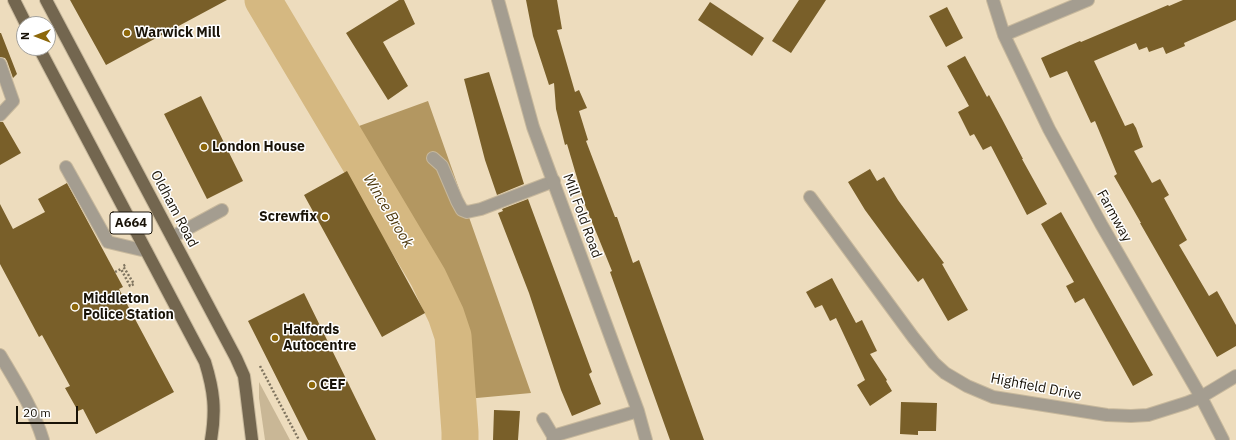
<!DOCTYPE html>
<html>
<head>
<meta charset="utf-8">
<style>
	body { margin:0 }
	#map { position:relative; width:1236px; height:440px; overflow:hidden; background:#eddcbd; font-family:"IBM Plex Sans",sans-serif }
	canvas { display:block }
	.north { position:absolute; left:16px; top:16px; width:40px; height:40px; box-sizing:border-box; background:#fff; border:1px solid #a3a19c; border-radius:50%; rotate:270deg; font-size:11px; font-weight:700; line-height:16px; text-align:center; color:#191308 }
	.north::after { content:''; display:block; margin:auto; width:14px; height:18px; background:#8d680b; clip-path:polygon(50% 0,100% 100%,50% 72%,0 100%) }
	.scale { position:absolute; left:16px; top:406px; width:62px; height:18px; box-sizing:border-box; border:2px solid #191308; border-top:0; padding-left:5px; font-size:12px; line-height:14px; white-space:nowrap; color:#191308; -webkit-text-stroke:3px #fff; paint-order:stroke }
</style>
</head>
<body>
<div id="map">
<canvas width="1236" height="440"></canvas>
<div class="north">N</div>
<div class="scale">20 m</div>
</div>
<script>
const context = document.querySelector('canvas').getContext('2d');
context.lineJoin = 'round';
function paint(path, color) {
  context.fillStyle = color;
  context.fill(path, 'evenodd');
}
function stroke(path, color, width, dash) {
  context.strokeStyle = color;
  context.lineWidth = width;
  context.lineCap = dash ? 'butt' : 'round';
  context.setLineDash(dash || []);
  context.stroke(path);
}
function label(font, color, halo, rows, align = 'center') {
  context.font = font + ' "IBM Plex Sans",sans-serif';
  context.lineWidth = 3;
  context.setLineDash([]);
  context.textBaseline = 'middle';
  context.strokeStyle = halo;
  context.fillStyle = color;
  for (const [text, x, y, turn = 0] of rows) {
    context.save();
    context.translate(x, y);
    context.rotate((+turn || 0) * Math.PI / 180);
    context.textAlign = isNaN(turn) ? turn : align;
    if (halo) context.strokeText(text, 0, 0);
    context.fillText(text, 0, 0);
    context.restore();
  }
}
const green = new Path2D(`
	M259,382L290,440H265L259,398Z`);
const forest = new Path2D(`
	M252,0H275L348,130L428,101L531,393L466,399L465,440H456L448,348L435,305L418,271L348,155H340Z`);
const river = new Path2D(`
	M263,0L428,277L446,315L453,336L460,432V440`);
const building = new Path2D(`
	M70,0H227L106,65Z
	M399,0H404L415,24L383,42L408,86L388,100L346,33Z
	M526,0H557L562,29L557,30L575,92L579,90L587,108L579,111L588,140L586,141L615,217H617L633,263L639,260L704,440H670L610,272L612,271L585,205L567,144L565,145L556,109L554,83L549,85L533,36Z
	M799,0H826L791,53L772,41Z
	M1183,0H1236V20L1184,43L1185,46L1166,54L1163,47L1149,52L1147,47L1139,50L1136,43L1094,61L1125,126L1133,123L1136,128L1143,147L1134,151L1152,183L1160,179L1169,195L1164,198L1187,240L1179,245L1209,296L1217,291L1236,325V346L1217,357L1140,223H1141L1114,176L1117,174L1095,121L1091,123L1067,71L1050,78L1041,58L1080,41L1081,42L1168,5L1169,6Z
	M710,2L764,38L752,56L698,20Z
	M947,7L963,38L946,47L929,16Z
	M0,33H1L17,74L13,78L7,61L5,58L0,57Z
	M965,56L987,97L989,95L1002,119L1023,159H1022L1047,204L1027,215L991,146L983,150L974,134L970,136L958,112L969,106L947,66Z
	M489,72L524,184L497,195L485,160L464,79Z
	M201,96L243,181L207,199L164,114Z
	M0,122H3L21,153L0,165Z
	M870,169L877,181L884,177L898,200L944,263L942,264L968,310L948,321L923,278L918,282L865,210L848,182Z
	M347,171L425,313L382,337L304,195Z
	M67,183L123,287L119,289L174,392L96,434L83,409L78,411L65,388L70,386L42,335L39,337L0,264V204L13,229L45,212L38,199Z
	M528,199L592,372L589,374L601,404L572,416L561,390L529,293L498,213L503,211L502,209Z
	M1061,212L1153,375L1133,386L1084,298L1075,303L1066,286L1074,282L1041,224Z
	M832,278L856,323L862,320L877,351L870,354L887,380L886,381L892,391L870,406L857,385L865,380L836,318L830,321L822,305L815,308L806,292Z
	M304,293L376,440H308L248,321Z
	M901,402L937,403L936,431H918V435L900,434Z
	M494,410L520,411L518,440H493Z`);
const path = new Path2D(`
	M115,272L121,269L130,286L134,284L123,266L127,264
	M260,366L299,440`);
const service = new Path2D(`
	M0,64L13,101L0,115
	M433,158L442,166L457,201L462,210L467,212L481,209L554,181
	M66,167L108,242L146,251
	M172,237L222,210
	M0,355C16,382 34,410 43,440`);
const minor = new Path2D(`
	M498,0L533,127L638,411L646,440
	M993,0L1004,35L1049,129L1101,224L1201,397L1223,440
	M1004,35L1088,0
	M810,197L913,337L934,363L945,373L967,386L993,397L1107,415L1131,416L1148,415L1186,403L1201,397L1236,376
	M543,419L553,436V440
	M553,436L638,411`);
const primary = new Path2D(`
	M14,0L26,24
	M46,0L236,358L244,376L246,391L252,440
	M39,48L205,362C214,391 216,410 211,440`);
const markers = [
	[127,33,4,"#8d680b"],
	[204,147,4,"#8d680b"],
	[325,217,4,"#8d680b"],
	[75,307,4,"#8d680b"],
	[275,338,4,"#8d680b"],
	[312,385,4,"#8d680b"]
];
const shields = [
	[131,223,42]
];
const shieldNames = [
	["A664",131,223]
];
const poiNames = [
	["Warwick Mill",135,33],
	["London House",212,147],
	["Screwfix",317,217,"right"],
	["Middleton",83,299],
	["Police Station",83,315],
	["Halfords",283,330],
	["Autocentre",283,346],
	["CEF",320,385]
];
const streetNames = [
	["Oldham Road",174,209,62],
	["Mill Fold Road",582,216,70],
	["Farmway",1114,216,61],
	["Highfield Drive",1036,387,11]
];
const waterNames = [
	["Wince Brook",388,211,59]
];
paint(green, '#c9b796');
paint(forest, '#b39761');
stroke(river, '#d5b881', 37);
paint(building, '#795f29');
stroke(service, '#c7b89c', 14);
stroke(minor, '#c7b89c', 14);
stroke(primary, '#c7b89c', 14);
stroke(path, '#7f745f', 2.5, [2, 2]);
stroke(service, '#a49d90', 12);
stroke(minor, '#a49d90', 12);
stroke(primary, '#73664f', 12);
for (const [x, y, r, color] of markers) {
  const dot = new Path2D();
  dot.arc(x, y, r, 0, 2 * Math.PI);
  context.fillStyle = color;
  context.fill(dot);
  stroke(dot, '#fff', 1.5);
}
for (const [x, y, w] of shields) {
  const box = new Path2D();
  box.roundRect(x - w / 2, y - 11, w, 22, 3);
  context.fillStyle = '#fff';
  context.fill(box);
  stroke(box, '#191308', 1);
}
label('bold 13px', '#191308', null, shieldNames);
label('bold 14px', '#191308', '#fff', poiNames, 'left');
label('14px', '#191308', '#fff', streetNames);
label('italic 15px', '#4e390d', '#fff', waterNames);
</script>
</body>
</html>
